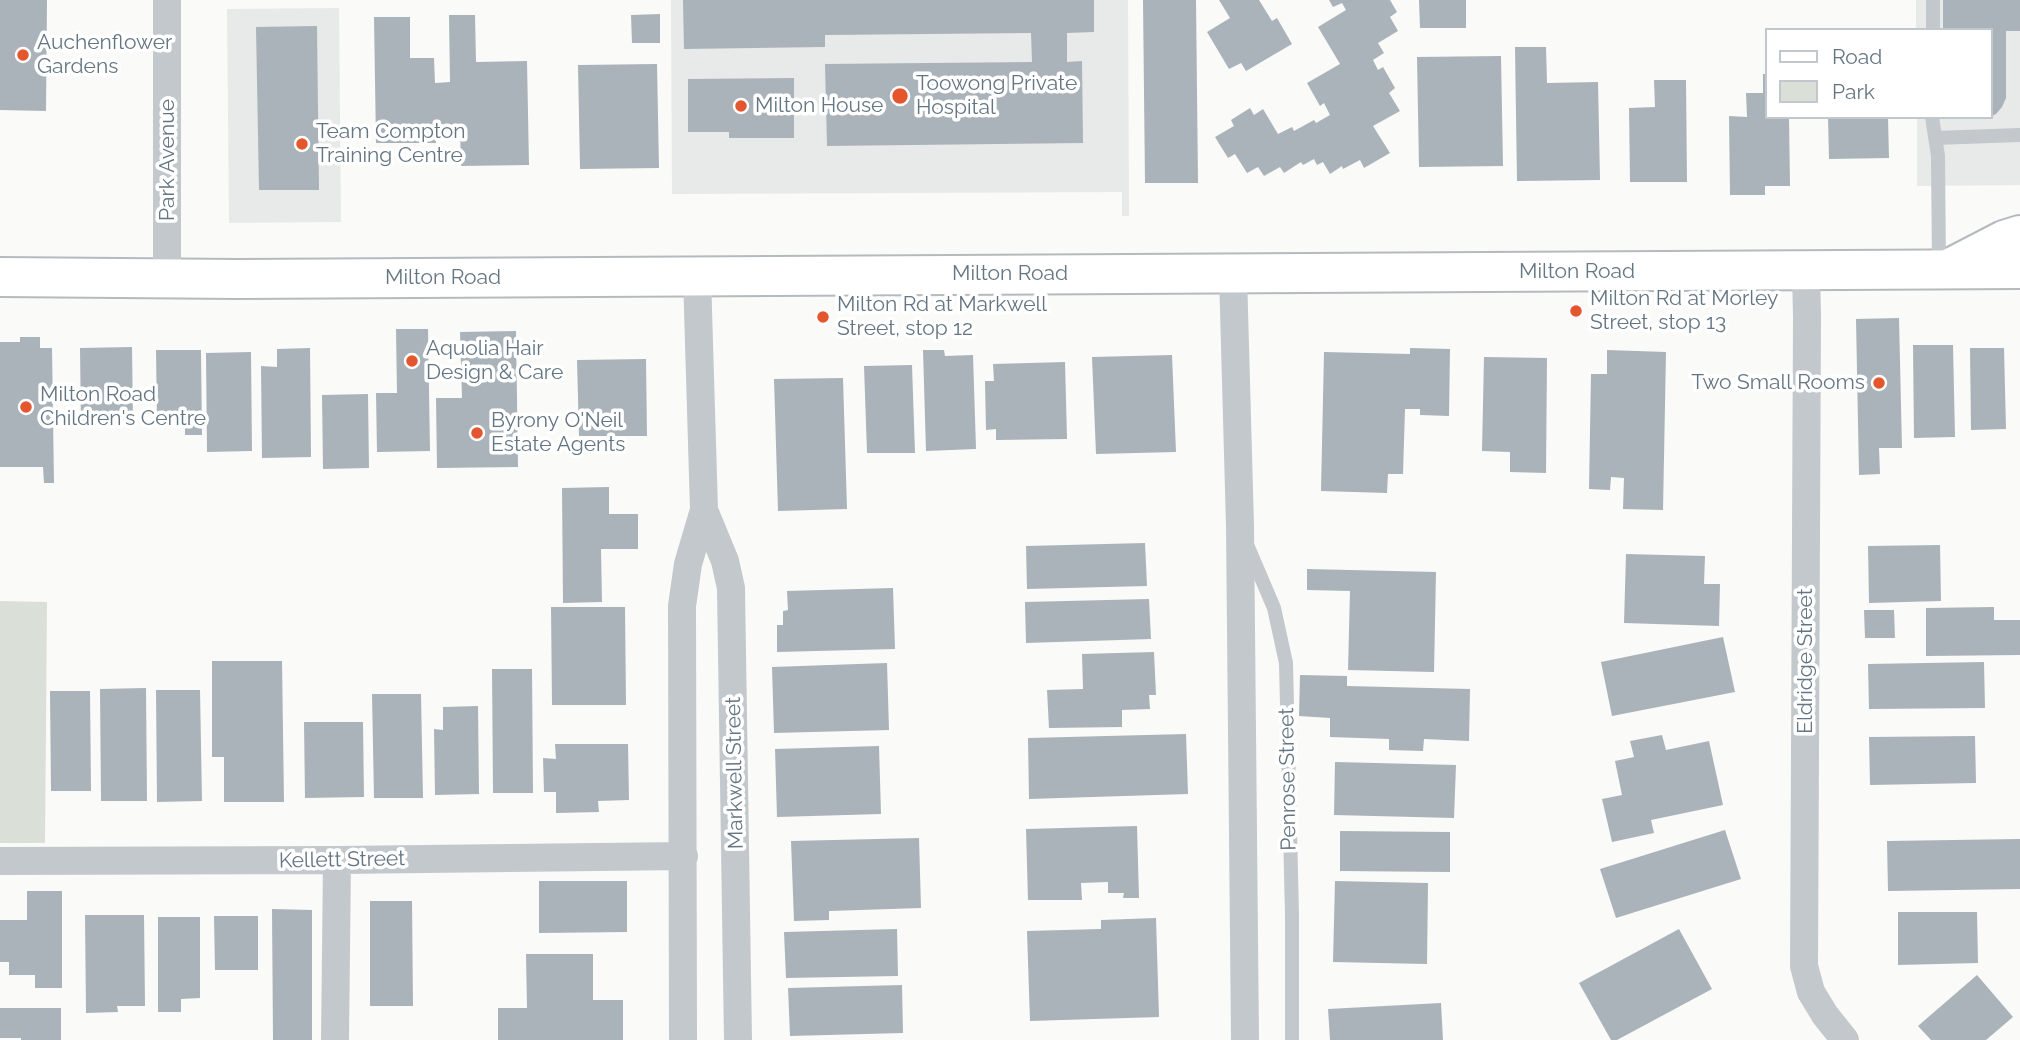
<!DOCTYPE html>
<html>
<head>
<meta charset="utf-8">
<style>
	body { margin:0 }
	#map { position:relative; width:2020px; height:1040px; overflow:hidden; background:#fafaf8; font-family:Raleway,sans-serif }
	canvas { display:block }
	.legend { position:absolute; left:1765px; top:28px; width:228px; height:91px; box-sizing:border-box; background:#fff; border:2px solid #c1c8cd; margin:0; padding:9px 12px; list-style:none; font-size:21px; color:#657683 }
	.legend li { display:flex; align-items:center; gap:14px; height:35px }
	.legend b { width:35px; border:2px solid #c1c8cd }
</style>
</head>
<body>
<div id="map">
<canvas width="2020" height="1040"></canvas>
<ul class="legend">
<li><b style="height:9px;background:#fff"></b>Road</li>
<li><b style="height:19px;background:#dadfd7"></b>Park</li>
</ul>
</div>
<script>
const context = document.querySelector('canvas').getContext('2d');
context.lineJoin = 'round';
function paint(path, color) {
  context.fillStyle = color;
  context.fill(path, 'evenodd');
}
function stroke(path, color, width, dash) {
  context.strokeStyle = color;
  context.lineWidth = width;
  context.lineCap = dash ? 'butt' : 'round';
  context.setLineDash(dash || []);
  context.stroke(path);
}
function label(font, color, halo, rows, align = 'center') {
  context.font = font + ' Raleway,sans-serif';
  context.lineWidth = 7;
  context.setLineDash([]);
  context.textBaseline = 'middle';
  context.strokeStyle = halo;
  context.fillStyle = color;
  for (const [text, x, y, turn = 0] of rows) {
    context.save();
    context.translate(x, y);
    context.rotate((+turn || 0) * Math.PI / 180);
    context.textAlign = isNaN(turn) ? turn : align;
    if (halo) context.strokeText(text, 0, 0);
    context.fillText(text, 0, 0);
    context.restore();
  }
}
const built = new Path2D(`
	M671,0H1128L1129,216H1122V192L672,194Z
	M1916,0H2020V185L1917,186V117H1990V30H1916Z
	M339,8L341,222L229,223L227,9Z`);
const green = new Path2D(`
	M0,601L47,602L45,843H0Z`);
const building = new Path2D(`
	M0,0H47L46,111L0,110Z
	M683,0H1094V32L1067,33V62L1082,61L1083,143L827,146L825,64L1032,62L1031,33L825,35V47L684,49Z
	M1143,0H1196L1198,183H1145Z
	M1219,0H1259L1272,21L1277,18L1292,44L1246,71L1241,63L1229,69L1207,32L1230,18Z
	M1329,0H1390L1397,12L1390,17L1398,31L1378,43L1384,53L1373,60L1378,70L1383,67L1395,88L1389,93L1400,111L1373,126L1390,153L1364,168L1360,160L1343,169L1342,166L1330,174L1323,162L1317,165L1314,159L1303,165L1301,162L1284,173L1280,167L1264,176L1258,167L1247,173L1235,154L1228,158L1215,137L1234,126L1231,120L1250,108L1254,115L1263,109L1278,134L1292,127L1294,131L1314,120L1316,123L1330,115L1324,103L1320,106L1307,83L1340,64L1318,27L1346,10L1342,3L1333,7Z
	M1419,0H1466V28H1420Z
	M1943,0H2020V31H2006V98L2002,107L1996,114L1990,117V30H1943Z
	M660,14V43H632L631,15Z
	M449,15H475L476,62L527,61L529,165L461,166L460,128H435L436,143H376L374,17H410V58H434L435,83L450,82Z
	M317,26L319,190H259L256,27Z
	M1515,47H1546L1547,83L1598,82L1600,180L1517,181Z
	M1501,56L1503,166L1419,167L1417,57Z
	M657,64L659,168L580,169L578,65Z
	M1763,74H1766V117H1789L1790,186H1765V195H1730L1729,116L1747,117L1746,93H1763Z
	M794,78V138H729V132H688V79Z
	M1654,80H1686L1687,182H1630L1629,108L1655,107Z
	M1828,117H1888L1889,158L1829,159Z
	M1899,318L1902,448H1879L1880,474L1859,475L1856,319Z
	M396,329H428L430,451L377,452L376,393H397Z
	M516,331L518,467L437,468L436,398H462L460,332Z
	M20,337H40V348H52L54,483H44L43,467H0V342H20Z
	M1913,345H1953L1955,437L1914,438Z
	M132,347L133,424L81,425L80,348Z
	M310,348L311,457L262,458L261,366L277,367V349Z
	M1410,348L1450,349L1449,416L1420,415V409H1405L1403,474H1388L1387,493L1321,491L1324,352L1410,354Z
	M1970,348H2004L2006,429L1971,430Z
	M156,350H201L202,435H185V420H157Z
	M923,350H944L945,356L973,355L976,449L926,451Z
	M1607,350L1666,352L1663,510L1623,509L1624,478L1611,477L1610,490L1589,489L1591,374H1607Z
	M251,352L252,451L207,452L206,353Z
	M1172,355L1176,452L1096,454L1092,357Z
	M1484,357L1547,358L1546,473L1510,472V452L1482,451Z
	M646,359L647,436H579L577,360Z
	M1065,362L1067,439L996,440V429L986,430L985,381H994L993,364Z
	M912,365L915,453H867L864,366Z
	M843,378L847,509L778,511L774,379Z
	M368,394L369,468L323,469L322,395Z
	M609,487V514H638V549H601L602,602L563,603L562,488Z
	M1145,543L1147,586L1027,589L1026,546Z
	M1940,545L1941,601L1869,603L1868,546Z
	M1626,554L1705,556L1704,584H1720L1719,626L1624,623Z
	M1307,569L1436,572L1434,672L1348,670L1350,591L1307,590Z
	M893,588L895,649L777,652V625H783V611L788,610L787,591Z
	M1149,599L1151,639L1026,643L1025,602Z
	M551,607H625L626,705H552Z
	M1994,607V620H2020V655L1926,656V608Z
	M1864,610H1894L1895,638H1865Z
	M1723,637L1735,692L1612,716L1601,662Z
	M1154,652L1156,695H1149L1150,709L1122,710V727L1049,728L1047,690L1083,689L1082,654Z
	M212,661H282L284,802H224V757H212Z
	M1984,662L1985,708L1869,709L1868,664Z
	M887,663L889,730L774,733L772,667Z
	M492,669H532L533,793H493Z
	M1300,675L1347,676V686L1470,689L1469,741L1424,739L1423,751L1389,750V739L1330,737V718L1299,716Z
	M146,688L147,801H101L100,689Z
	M156,690H200L202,801L157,802Z
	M50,691H90L91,791H51Z
	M372,694H421L423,798H374Z
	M478,706L479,794L435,795L434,729L443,730V707Z
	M304,722H363L364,797L305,798Z
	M1186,734L1188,794L1029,799L1028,738Z
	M1662,735L1666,750L1709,741L1723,805L1651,820L1654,833L1612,842L1602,799L1622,795L1615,761L1634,757L1630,741Z
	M1975,736L1976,783L1870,785L1869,737Z
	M555,744H628L629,800L598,801L599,812L556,813V792H544L543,758L556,759Z
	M879,746L881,814L777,817L775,749Z
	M1335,762L1456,765L1454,818L1334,815Z
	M1137,826L1139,898H1123L1124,893H1108V882L1081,883L1082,900H1028L1026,829Z
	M1725,830L1741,879L1616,918L1600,869Z
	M1340,831L1450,832V872L1340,871Z
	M919,838L921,908L829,911V920L794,921L791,841Z
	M2020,839V889L1888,891L1887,841Z
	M539,881H627V932L539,933Z
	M1335,881L1428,883L1427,964L1333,962Z
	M27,891H62V988H35V975H9V962H0V920H27Z
	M370,901H412L413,1006H370Z
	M272,909L312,910V1040H273Z
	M1898,912H1977L1978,963L1898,965Z
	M85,915H144L145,1006H117L118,1012L86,1013Z
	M214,916H258V970H215Z
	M158,917H200V998L181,999V1012H158Z
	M1156,918L1159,1017L1030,1021L1027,931L1101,929V920Z
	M897,929L898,976L786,978L784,932Z
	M1679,929L1712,989L1617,1040H1611L1579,983Z
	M526,954H593V1000H623V1040H498V1008H527Z
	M1977,975L2013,1017L1986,1040H1931L1918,1026Z
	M902,985L903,1033L790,1036L788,988Z
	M1441,1003L1443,1040H1330L1328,1009Z
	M0,1008H61V1040H21V1038H0Z`);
const service = new Path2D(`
	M1933,30V0
	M1932,117L1938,156L1939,267
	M1935,138L2020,135
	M1248,547L1274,608L1286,663L1292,915V1040`);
const minor = new Path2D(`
	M1806,271L1807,317L1804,966L1811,992L1825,1015L1845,1040
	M1233,274L1240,526L1245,1040
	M167,278V0
	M704,510L725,561L731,588L738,1040
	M0,861L337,860L684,856
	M335,1040L337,860
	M683,1040L682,606L688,564L704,510L697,276`);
const secondary = new Path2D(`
	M1948,269L2004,240L2020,235`);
const primary = new Path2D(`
	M0,277L238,279L2020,269`);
const markers = [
	[23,55,7,"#e4572e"],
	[900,96,9,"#e4572e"],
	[741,106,7,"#e4572e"],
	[302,144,7,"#e4572e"],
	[1576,311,7,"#e4572e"],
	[823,317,7,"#e4572e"],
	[412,361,7,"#e4572e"],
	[1879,383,7,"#e4572e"],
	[26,407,7,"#e4572e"],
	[477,433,7,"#e4572e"]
];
const poiNames = [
	["Auchenflower",37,43],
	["Gardens",37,67],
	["Toowong Private",916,84],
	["Hospital",916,108],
	["Milton House",755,106],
	["Team Compton",316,132],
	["Training Centre",316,156],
	["Milton Rd at Morley",1590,299],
	["Street, stop 13",1590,323],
	["Milton Rd at Markwell",837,305],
	["Street, stop 12",837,329],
	["Aquolia Hair",426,349],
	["Design & Care",426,373],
	["Two Small Rooms",1865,383,"right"],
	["Milton Road",40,395],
	["Children's Centre",40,419],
	["Byrony O'Neil",491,421],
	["Estate Agents",491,445]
];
const streetNames = [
	["Park Avenue",168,160,-90],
	["Milton Road",1577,272],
	["Milton Road",1010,274],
	["Milton Road",443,278],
	["Eldridge Street",1806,661,-90],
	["Markwell Street",735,773,-91],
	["Penrose Street",1288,779,-91],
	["Kellett Street",342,860,-1]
];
paint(built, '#e8e9e9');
paint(green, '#dadfd7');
paint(building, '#aab3b9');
stroke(secondary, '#b3babf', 42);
stroke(primary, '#b5babe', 42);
stroke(service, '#c3c8cc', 14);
stroke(minor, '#c3c8cc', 28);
stroke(secondary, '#fff', 38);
stroke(primary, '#fff', 38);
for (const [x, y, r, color] of markers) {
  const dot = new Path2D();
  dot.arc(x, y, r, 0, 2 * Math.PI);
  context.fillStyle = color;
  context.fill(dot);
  stroke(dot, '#fff', 2.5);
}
label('21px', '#657683', '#fff', poiNames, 'left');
label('21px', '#657683', '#fff', streetNames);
</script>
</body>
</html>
